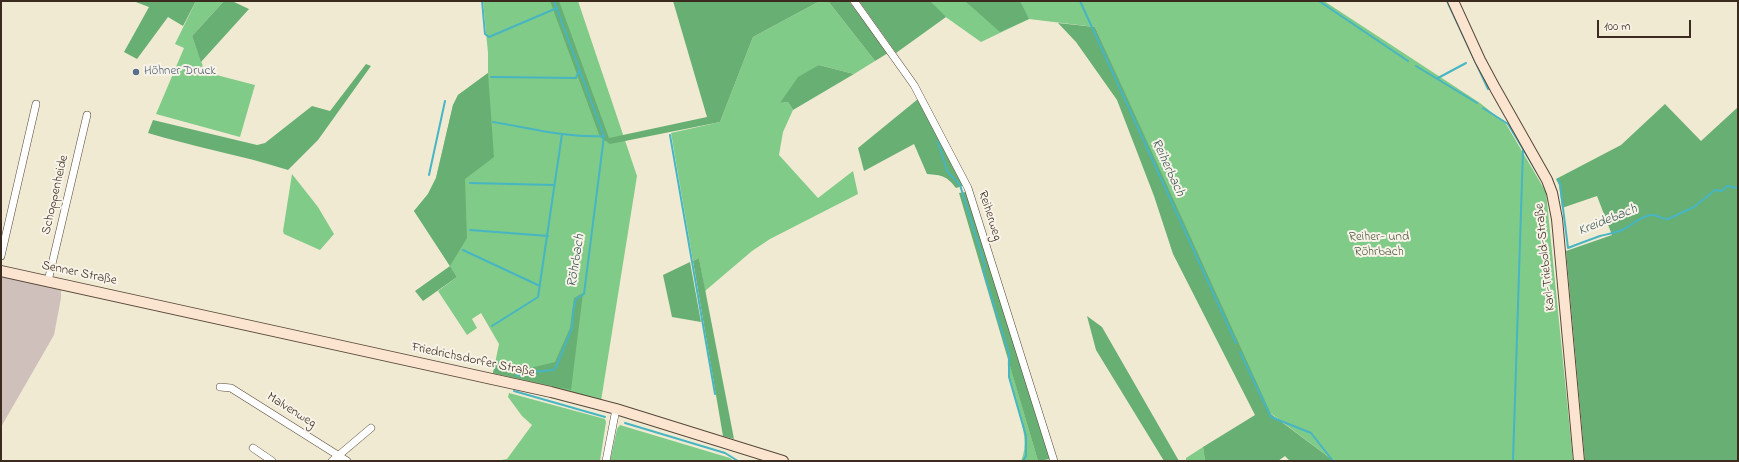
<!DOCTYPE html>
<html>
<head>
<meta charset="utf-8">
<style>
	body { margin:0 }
	#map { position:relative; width:1739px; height:462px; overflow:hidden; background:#f0ead3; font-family:"Indie Flower",sans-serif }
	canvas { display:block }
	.frame { position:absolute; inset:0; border:2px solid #3b2a1e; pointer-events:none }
	.scale { position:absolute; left:1597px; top:20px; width:94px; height:18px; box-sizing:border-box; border:2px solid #3b2a1e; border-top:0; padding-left:5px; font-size:12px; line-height:14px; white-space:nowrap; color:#3b2a1e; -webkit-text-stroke:3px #f7f3e8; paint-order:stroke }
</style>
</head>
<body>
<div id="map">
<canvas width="1739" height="462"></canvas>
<div class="frame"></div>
<div class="scale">100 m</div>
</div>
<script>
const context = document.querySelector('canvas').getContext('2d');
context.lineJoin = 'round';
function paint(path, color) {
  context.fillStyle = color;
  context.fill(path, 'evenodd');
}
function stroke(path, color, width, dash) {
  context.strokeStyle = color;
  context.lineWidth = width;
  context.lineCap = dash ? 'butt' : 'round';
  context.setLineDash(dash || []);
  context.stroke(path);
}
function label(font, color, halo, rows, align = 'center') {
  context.font = font + ' "Indie Flower",sans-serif';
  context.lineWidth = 4;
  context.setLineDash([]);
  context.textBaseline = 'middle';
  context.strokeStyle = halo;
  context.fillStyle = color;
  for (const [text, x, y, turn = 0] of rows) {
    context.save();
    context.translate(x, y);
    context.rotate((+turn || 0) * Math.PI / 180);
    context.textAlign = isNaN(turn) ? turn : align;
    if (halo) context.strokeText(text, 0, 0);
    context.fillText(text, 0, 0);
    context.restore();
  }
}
const industrial = new Path2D(`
	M1,276L61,290V298L54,335L1,427Z`);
const green = new Path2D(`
	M196,1H224L192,36L205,72L255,85L240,137L156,114L184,48L175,44Z
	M483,1H578L637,176L601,401L553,387L493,373L499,344L481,313L472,319L477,328L467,335L438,291L457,277L414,211L428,194L436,178L453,105L458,95L488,73V53Z
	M820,1H828L875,61L854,74L819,65L780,103L788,102L793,110L783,132L779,155L818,198L853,171L858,194L770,239L752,251L705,291L699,258L693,261L671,133L720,122L753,37Z
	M923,1H1324L1480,103L1506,124L1546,192L1573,461H1334L1265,409L1095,27L1029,19L981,42Z
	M292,174L318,207L334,234L320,250L284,234L283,231Z
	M1008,358L1038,461H1021C1035,433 1005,390 1008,358Z
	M509,393L605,419L606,422L600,461H496L507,459L532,425L522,416L508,397Z
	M620,425L730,458L734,461H610L617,429Z
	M1203,447L1205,461H1186V458Z`);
const forest = new Path2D(`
	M133,1H196L183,26L168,17L137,59L124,52L149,7Z
	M224,1H232L249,9L201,62L192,36Z
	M550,1H559L609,138L707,117L673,1H820L753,37L720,122L610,144L600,137Z
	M828,1H849L888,53L875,61Z
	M859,1H930L946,17L896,53Z
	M965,1H1020L1029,19L1000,32Z
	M1058,23L1095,27L1271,414L1334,461H1290L1285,456L1278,461H1205L1203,447L1255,415L1173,254L1154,196L1117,100L1076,42Z
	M366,64L371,66L318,140L288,170C241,155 194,147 148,133L153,120L257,145L265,143L312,106L330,111Z
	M819,65L854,74L793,110L788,102L780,103L798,77Z
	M488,73L494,157L465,179L467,238L450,266L457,277L423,301L415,291L450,266L414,211L428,194L436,178L453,105L458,95Z
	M918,99L963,186L956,188C947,176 942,175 927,174L914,144L864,171L858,148Z
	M1665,104L1701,141L1738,107V461H1585L1566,251L1612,235L1597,196L1562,208L1559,185L1556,179L1621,145Z
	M966,192L1050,459L1038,461L959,193Z
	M699,258L734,439L723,436L693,261Z
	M690,262L701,322L672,317L663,275Z
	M583,293L571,390L493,373L496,361L522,370L555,362L570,328L574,298Z
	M1087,316L1102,327L1179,461H1164L1096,350Z`);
const stream = new Path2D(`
	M482,1L485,34L489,37L557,8
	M1080,1L1236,343
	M1319,1L1408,61
	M1447,1L1488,89
	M1416,66L1477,103
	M491,77L576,78L579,71
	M1438,78L1466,63
	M1483,108L1508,124L1541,179
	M493,122C530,128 567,138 604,136
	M670,135L715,394
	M938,142L947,171L960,185L985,266L983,270L1009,354V377L1026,436V456L1023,461
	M429,175L445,101
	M1558,179L1560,184L1568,248C1578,244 1589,240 1600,236C1608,234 1616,233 1624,229C1633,224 1640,217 1651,215C1658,214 1662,220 1668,219L1694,207L1715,190L1722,191L1727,186L1738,188
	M470,183L554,185
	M470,230L548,236
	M463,250L540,286
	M492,326L538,297L562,134
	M1240,352L1271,417L1311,433L1333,461
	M517,376L524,373L553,370L556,367L572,328L573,311L576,299L584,294L604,136L554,1
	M514,391L605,417
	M625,423L725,453L738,461
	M1513,461L1523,149`);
const street = new Path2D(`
	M854,1L914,85L968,188L1054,461
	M1,256L36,104
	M48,281L87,115
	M220,387L231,388L347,461
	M253,448L272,461
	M332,461L371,428
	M606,461L616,409`);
const secondary = new Path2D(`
	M1453,1L1480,60L1495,88L1547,180L1552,193L1557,219L1579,461
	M1,271L551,392L616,409L783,461`);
const markers = [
	[136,72,4,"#5c6f8a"]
];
const serviceNames = [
	["Höhner Druck",144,72]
];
const streetNames = [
	["Schoppenheide",56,195,-77],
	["Reiherweg",989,216,72],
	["Karl-Triebold-Straße",1546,257,-96],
	["Senner Straße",79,274,12],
	["Friedrichsdorfer Straße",473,361,12],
	["Malvenweg",291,411,32]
];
const parkNames = [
	["Reiher- und",1379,238],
	["Röhrbach",1379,253]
];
const waterNames = [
	["Reiherbach",1167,168,65],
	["Kreidebach",1608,221,-22],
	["Röhrbach",577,261,-81]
];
paint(industrial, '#cfc0bb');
paint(green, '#80cb88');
paint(forest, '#68af74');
stroke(stream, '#47b5c2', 2);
stroke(street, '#564739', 8);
stroke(secondary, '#564739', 12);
stroke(street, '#fff', 7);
stroke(secondary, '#fce5d0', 10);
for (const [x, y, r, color] of markers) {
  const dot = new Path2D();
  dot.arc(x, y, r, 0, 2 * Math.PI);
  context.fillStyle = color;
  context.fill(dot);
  stroke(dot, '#f7f3e8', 1.5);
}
label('13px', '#4e5e75', '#f7f3e8', serviceNames, 'left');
label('13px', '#3b2a1e', '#f7f3e8', streetNames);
label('13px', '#505a3e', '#f7f3e8', parkNames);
label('italic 14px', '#3f5b57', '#f7f3e8', waterNames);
</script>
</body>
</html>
